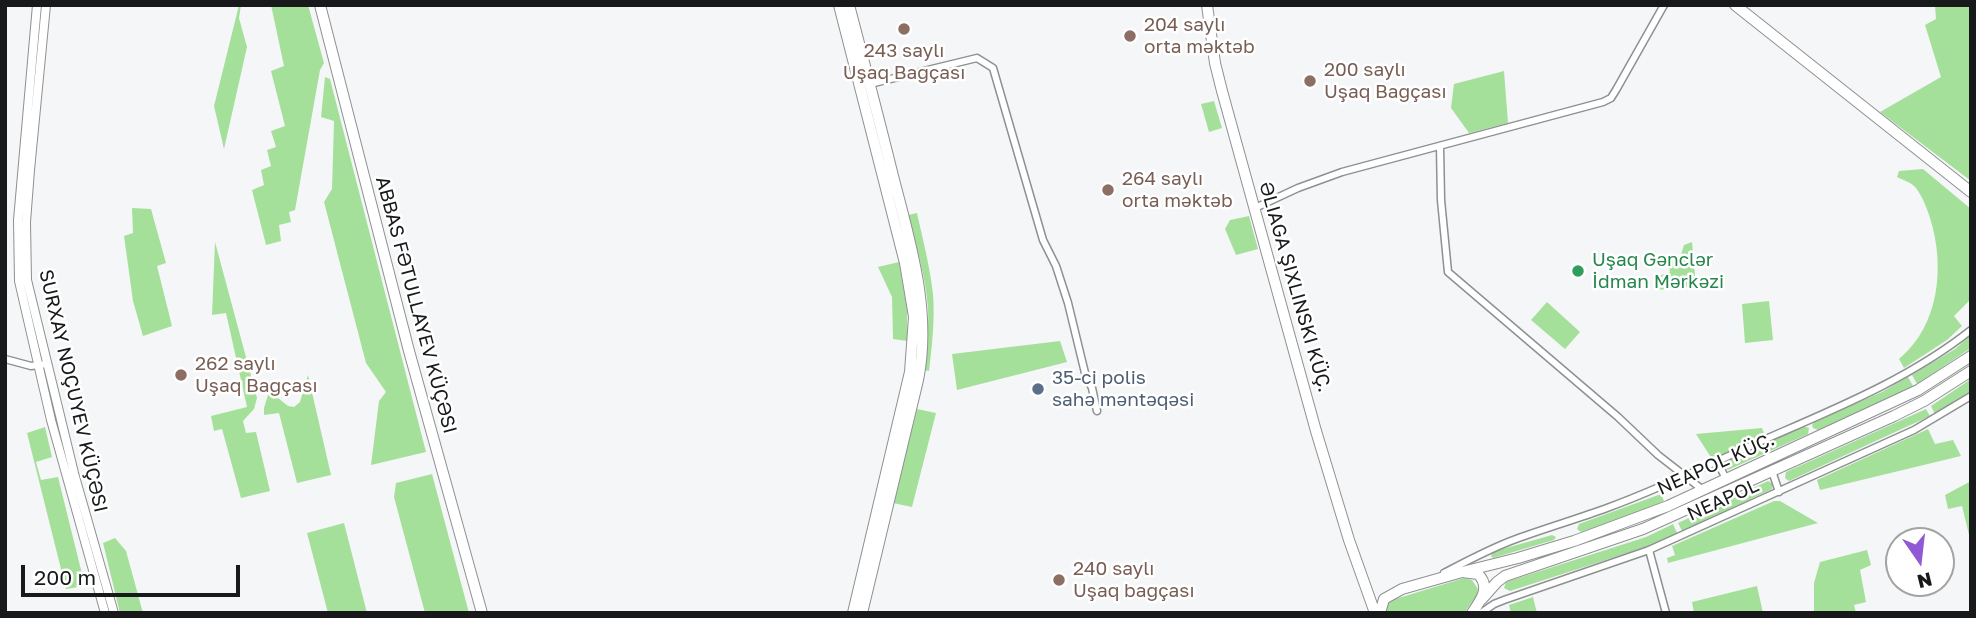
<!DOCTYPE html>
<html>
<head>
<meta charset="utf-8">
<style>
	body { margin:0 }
	#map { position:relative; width:1976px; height:618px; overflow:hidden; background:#f5f6f8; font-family:"Golos Text",sans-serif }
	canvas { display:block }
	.frame { position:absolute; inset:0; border:7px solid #18191a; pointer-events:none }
	.north { position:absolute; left:1885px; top:527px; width:70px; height:70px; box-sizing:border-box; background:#fff; border:2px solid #a3a3a3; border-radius:50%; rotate:166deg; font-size:19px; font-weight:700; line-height:28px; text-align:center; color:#18191a }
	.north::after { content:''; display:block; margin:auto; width:24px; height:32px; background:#8f5ad3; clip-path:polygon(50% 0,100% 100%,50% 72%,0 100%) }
	.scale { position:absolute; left:21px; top:565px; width:219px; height:32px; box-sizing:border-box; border:4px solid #18191a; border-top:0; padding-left:9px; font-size:21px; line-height:24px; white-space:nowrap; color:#18191a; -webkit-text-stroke:5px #fff; paint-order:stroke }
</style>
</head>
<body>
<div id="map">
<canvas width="1976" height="618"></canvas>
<div class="frame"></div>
<div class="north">N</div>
<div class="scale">200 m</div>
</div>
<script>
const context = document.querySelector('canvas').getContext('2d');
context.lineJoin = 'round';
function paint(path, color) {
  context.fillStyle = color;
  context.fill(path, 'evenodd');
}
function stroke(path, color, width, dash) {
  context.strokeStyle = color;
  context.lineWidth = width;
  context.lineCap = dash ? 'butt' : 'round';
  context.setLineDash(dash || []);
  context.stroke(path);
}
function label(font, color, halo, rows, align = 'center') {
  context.font = font + ' "Golos Text",sans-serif';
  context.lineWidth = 5;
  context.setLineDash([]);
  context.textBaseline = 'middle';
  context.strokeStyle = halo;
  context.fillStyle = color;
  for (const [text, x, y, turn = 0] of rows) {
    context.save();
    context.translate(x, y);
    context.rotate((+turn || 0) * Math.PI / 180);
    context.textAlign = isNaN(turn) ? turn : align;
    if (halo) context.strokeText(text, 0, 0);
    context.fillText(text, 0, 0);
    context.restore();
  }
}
const green = new Path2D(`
	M239,5H241L239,18L247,47L224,149L214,106Z
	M271,5H308L324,63L320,70L295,210L289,212L291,222L279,225L281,241L266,245L252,190L264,185L261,170L271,166L267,150L276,147L271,131L285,126L271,71L284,66Z
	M1935,5H1971V181L1880,112L1941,77L1925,25L1936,19Z
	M1504,71L1508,123L1469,133L1451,108L1454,84Z
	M325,77L330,79L426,452L371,465L379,401L386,392L366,363L324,202L332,189L334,121L321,117Z
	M1214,101L1222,128L1209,132L1201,104Z
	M1923,169L1971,209V299L1954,316L1962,326L1947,340L1904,368L1899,359C1940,325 1945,265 1930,218C1927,208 1922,196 1916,188C1912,183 1903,180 1897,177L1899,171Z
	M132,208L151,209L166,263L157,266L172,326L143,336L133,301L124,236L133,233Z
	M917,213C923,240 930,267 933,294C935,320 932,346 929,371L924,370C926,350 929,330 928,309C926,277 916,246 908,215Z
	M1249,216L1258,249L1236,255L1225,229L1230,220Z
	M215,242L257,398L254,409L243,421L246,433L256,432L270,491L241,498L222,429L214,431L211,416L247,407L226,313L212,315Z
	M1692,242L1696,286L1657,290L1656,281L1659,276L1670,272L1669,267L1672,260L1680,258L1684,245Z
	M899,262L907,310V341L893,339L892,297L878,267Z
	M1769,301L1773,340L1745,343L1742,304Z
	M1547,302L1580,332L1565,349L1531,320Z
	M1971,335V348L1917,384L1912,375L1955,349Z
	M1060,341L1067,362L957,390L952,354Z
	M308,375L331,475L297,483L279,413L264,415V408L268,395L273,394L288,406L294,407L300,402Z
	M1908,377L1913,386L1886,400L1818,430L1813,428L1812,425L1815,421L1882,392Z
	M1971,379V391L1935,414L1931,406Z
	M917,409L936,413L912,507L893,503Z
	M1926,409L1930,416L1789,481L1785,478L1786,472Z
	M1803,426L1809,428L1808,434L1728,470L1723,467L1724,461Z
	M45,427L52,457L36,462L41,480L58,477L85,586L66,589L27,433Z
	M1762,428L1765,436L1712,459L1696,434Z
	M1928,429L1935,444L1953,440L1961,456L1820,490L1817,480Z
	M432,474L469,613H425L394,497L396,483Z
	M1768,481L1773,484L1772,489L1682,531L1678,523Z
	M1971,481V543L1962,506L1948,509L1945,495Z
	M1661,494L1664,501L1633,515L1581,532L1577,529L1579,524Z
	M1774,501H1780L1818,523L1668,563L1667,558L1675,555L1672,546Z
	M344,523L367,613H328L307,533Z
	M1673,524L1677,533L1649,546L1510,591L1504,588L1506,582L1646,537Z
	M1552,535L1556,537L1554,540L1493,558L1491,556L1492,552Z
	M115,538L126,551L143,613H120L103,543Z
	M1867,550L1871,565L1860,570L1866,602L1854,605L1856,613H1814V583L1820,562Z
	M1464,578L1472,580L1478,589L1476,597L1464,613H1384L1388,602L1392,600Z
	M1757,586L1763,613H1694L1692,602Z
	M1533,597L1537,613H1511L1509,605Z`);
const minor = new Path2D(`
	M870,84L977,58L993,68L1043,240L1056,266L1068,303L1085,373L1092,388L1097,411
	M1440,146L1441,200L1448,272L1618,417L1658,455L1703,490
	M1255,208L1298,188L1342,172L1603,102L1611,98L1616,90L1664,5
	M5,359L31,366L47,364
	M1717,461L1726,479
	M1772,471L1779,492
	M1649,550L1666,613
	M1444,573C1467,561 1491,548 1516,539C1546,528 1577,519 1607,508C1659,489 1709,465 1759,442C1832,410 1908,380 1971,330
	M1481,613L1494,604L1504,600L1649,550L1914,430L1971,396`);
const tertiary = new Path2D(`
	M37,5L18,220L19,281L51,420L105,613
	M46,5L30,170L26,222L27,280L74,473L114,613`);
const secondary = new Path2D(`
	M320,5L409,351L482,613
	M839,5L905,263L914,317L910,372L853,613
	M849,5C864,62 879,119 893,176C910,242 932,311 918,380L862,613
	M1207,5L1215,63L1222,91L1316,431L1349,540L1375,613
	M1735,5L1971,192
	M1462,572L1518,558L1574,541L1668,506L1918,390L1971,356
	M1482,599L1497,582L1505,576L1643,529L1894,416L1924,401L1971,371
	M1380,613L1384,599L1402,589L1462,572L1478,574C1491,587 1481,600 1472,613`);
const markers = [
	[904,29,7,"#8d6e63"],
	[1130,36,7,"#8d6e63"],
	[1310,81,7,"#8d6e63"],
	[1108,190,7,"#8d6e63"],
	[1578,271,7,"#2e9e5b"],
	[181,375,7,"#8d6e63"],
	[1038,389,7,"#5c6f8a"],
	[1059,580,7,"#8d6e63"]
];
const educationNames = [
	["204 saylı",1144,25],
	["orta məktəb",1144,47],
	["243 saylı",904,51,"center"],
	["Uşaq Bağçası",904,73,"center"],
	["200 saylı",1324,70],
	["Uşaq Bağçası",1324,92],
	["264 saylı",1122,179],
	["orta məktəb",1122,201],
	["262 saylı",195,364],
	["Uşaq Bağçası",195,386],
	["240 saylı",1073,569],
	["Uşaq bağçası",1073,591]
];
const leisureNames = [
	["Uşaq Gənclər",1592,260],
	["İdman Mərkəzi",1592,282]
];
const streetNames = [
	["ƏLIAĞA ŞIXLINSKI KÜÇ.",1295,287,74],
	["ABBAS FƏTULLAYEV KÜÇƏSI",416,305,75],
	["SURXAY NOÇUYEV KÜÇƏSI",73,391,77],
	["NEAPOL KÜÇ.",1716,464,-24],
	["NEAPOL",1723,500,-24]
];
const serviceNames = [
	["35-ci polis",1052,378],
	["sahə məntəqəsi",1052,400]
];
paint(green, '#a5e09a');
stroke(minor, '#8e9091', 9);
stroke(tertiary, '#8e9091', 10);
stroke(secondary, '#8e9091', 12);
stroke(minor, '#fff', 6);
stroke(tertiary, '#fff', 8);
stroke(secondary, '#fff', 10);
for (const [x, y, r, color] of markers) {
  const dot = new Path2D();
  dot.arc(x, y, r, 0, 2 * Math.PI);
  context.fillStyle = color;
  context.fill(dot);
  stroke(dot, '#fff', 2.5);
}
label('19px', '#785e54', '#fff', educationNames, 'left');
label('19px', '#27864d', '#fff', leisureNames, 'left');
label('19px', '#18191a', '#fff', streetNames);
label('19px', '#4e5e75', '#fff', serviceNames, 'left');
</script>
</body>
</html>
